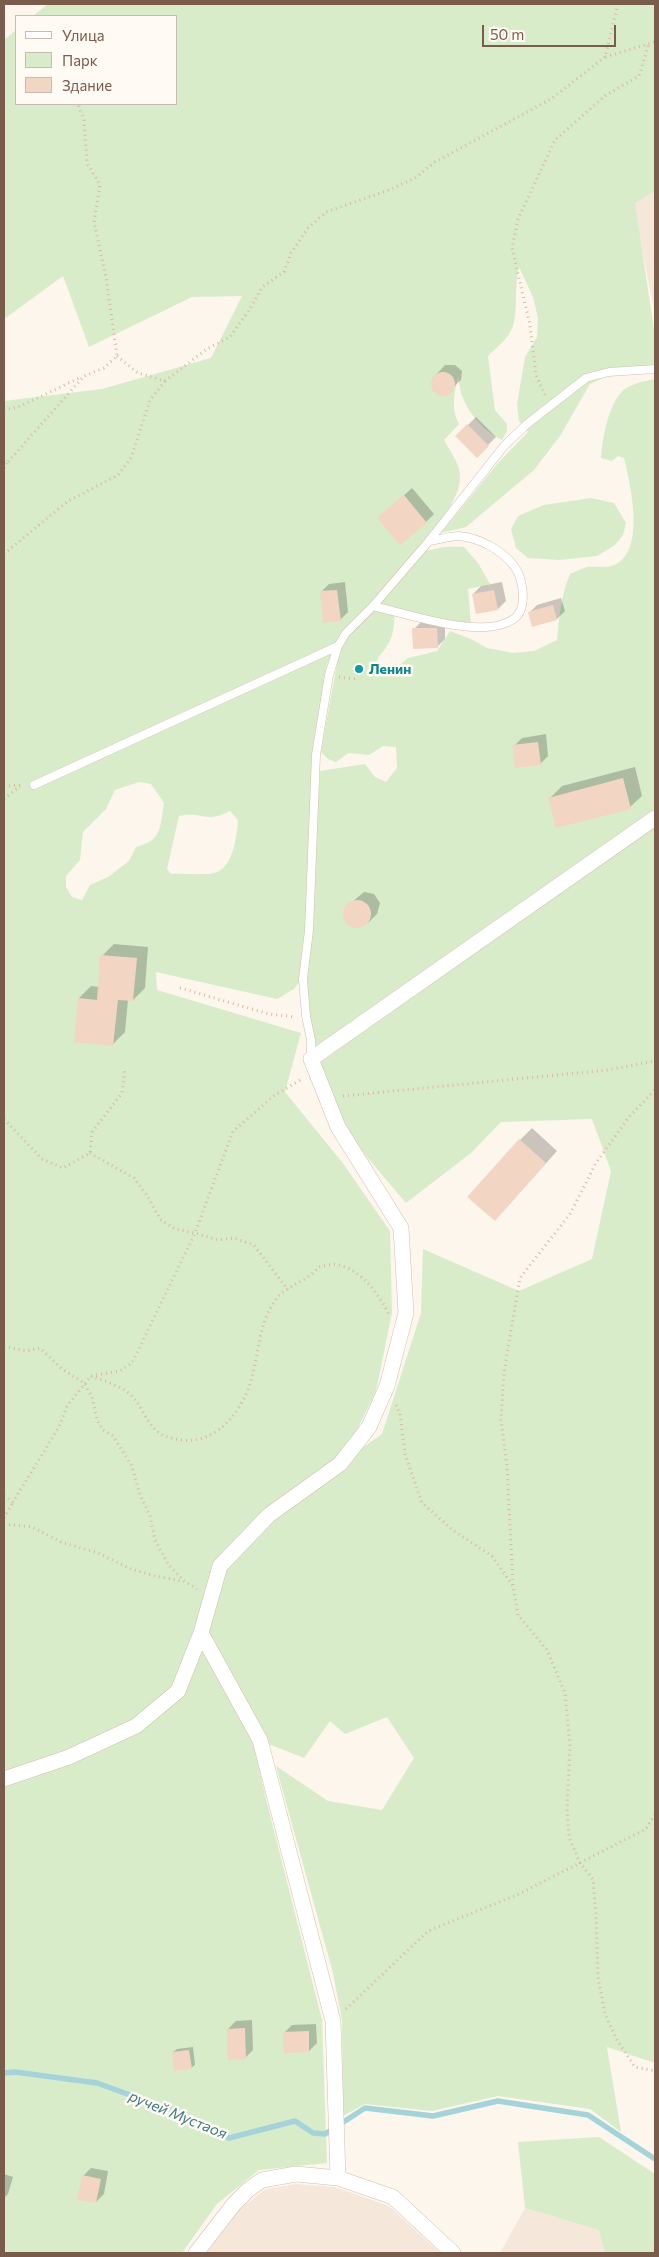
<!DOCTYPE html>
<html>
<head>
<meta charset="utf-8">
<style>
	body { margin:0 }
	#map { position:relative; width:659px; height:2257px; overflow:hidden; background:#fdf6ec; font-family:Commissioner,sans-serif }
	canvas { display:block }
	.frame { position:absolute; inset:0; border:5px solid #7a5c4d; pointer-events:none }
	.legend { position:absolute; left:15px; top:15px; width:162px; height:90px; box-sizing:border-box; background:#fffaf3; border:1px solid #cabbb1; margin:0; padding:6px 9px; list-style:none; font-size:15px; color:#7a5c4d }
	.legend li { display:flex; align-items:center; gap:10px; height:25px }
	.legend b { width:25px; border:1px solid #cabbb1 }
	.scale { position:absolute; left:482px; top:25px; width:134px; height:22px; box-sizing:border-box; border:2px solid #7a5c4d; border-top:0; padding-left:6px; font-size:15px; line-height:18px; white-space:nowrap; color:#7a5c4d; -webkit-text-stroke:4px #fffaf3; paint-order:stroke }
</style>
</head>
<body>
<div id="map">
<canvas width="659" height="2257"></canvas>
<div class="frame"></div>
<ul class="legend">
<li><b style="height:6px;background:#fff"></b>Улица</li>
<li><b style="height:14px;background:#d8ecc9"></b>Парк</li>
<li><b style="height:14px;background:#f3d5c3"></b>Здание</li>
</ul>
<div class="scale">50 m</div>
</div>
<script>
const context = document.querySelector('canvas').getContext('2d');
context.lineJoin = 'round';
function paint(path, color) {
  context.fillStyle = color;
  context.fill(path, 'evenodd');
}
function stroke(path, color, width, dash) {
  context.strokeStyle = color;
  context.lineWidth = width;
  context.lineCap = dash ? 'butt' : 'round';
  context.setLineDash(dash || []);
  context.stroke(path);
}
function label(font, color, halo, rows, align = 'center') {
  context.font = font + ' Commissioner,sans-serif';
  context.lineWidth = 5;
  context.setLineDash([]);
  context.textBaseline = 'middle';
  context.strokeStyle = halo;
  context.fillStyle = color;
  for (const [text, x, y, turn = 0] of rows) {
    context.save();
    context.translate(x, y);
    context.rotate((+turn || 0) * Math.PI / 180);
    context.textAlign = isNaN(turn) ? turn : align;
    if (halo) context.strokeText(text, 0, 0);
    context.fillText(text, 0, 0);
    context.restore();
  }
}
const residential = new Path2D(`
	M655,173V314L629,185Z
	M296,2184L335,2187L389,2206L440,2253H204L232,2215L266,2189Z
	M525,2208L600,2230L605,2253H500Z`);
const green = new Path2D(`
	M48,4H655V191L635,203L655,336V365L642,373L611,374L590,384L560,436L534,470L466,527L441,533L498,463L528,432L519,421L517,404L525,357L537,337L538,318L533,297L519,267C514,286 518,310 513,326C509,338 497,347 488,356L495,410L507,424V431L502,440C483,431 468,413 461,393C460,388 459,382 458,377C454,395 451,408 459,424L444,440C450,451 460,464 460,476C461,501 429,536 414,555C431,549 445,545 464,547L478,563L490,584L468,589L471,623L438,619L382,604L379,598L337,643L327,664L313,745L307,930L301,980L294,989L277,999L156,972L157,990L301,1033L285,1092L342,1162L390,1231L392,1313L376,1391L341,1463L382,1434L421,1313L423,1249L519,1291L592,1259L611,1171L592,1119L501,1122L471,1153L406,1203L355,1143L314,1060L316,1043L310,1016L305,979L312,930L320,771L365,764L375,777L386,782L397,768L396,747L383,746L369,755L348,753L336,762L328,759L321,752L340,647L346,634L374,607L395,612C394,622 394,636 388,644C381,657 374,656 378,673L394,669L408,658L437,651L450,631L471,639L487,648L514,653L534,651L557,640C559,618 561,595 570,574C575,572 582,568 588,567C595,566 604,568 611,566C648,556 630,483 624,458L618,456L612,461L601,458C602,440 609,400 625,389C634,383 645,381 655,379V2063L607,2047L621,2132L590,2109L498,2096L432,2111L365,2104L343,2116L342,2020L333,1973L276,1766L328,1801L382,1810L414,1758L387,1717L345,1734L330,1721L304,1758L261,1741L199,1633L259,1742L256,1754L266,1799L322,2020L327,2163L259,2170L217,2204L182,2253H4V401L102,389L211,358L242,296L192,297L89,347L63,276L4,319V40L16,30V104H176V16H33ZM139,782L151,784L164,803C160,827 162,841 136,847L129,861L108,877L90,885L82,900L72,897L66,887V876L80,860L83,832L106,809L115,790ZM230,811L238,820C237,836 233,869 214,873C200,876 185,873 171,874L167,869L179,816C203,811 205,824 230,811Z
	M591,498L614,503L626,523L623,535L615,545L597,556L559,560L528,558L516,548L511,529L518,516L544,505Z
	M599,2137L655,2174V2253H605L599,2230L525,2208L518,2142Z`);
const shadow = new Path2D(`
	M445,365H455L462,371L461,380L446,394L436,393L432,387V379Z
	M476,417L496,437L477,456L457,436Z
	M412,488L434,514L426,522L379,518Z
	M345,582L348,612L340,620L321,592L329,584Z
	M502,582L506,601L498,609L473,594L481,586Z
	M561,598L565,611L557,619L529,613L537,605Z
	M445,620V639L437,647L414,629L422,621Z
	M546,734L548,756L540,764L514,746L522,738Z
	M635,767L642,796L630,807L550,798L562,786Z
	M364,892L374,894L380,903L377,914L369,922L359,927L349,924L344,917L346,907Z
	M114,944L148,947L145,988L133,1000H128L125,1032L113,1044L79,998L91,986L99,987L102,956Z
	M532,1128L557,1151L507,1207L520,1140Z
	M252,2020L253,2050L245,2058L228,2029L236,2021Z
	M316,2024L317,2043L309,2051L284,2033L292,2025Z
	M193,2047L195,2065L191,2068L173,2052L177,2049Z
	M91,2168L108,2171L104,2194L96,2202L83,2176Z
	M4,2174L13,2177L8,2194L4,2198Z`);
const stream = new Path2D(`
	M4,2073L15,2072L97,2083L185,2115L229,2138L295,2121L313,2133L325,2134L365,2108L433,2116L498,2101L588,2115L655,2159`);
const building = new Path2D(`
	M431 384a12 12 0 1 1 24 0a12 12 0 1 1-24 0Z
	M467,424L489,446L477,458L455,436Z
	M404,495L427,523L400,545L377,518Z
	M337,590L341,621L323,623L320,591Z
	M494,590L498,610L476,614L472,594Z
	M553,605L557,620L532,627L528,612Z
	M412,628H437L438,648L413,649Z
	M538,742L541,765L515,768L512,745Z
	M623,778L631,809L556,828L548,798Z
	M343 914a14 14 0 1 1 28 0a14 14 0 1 1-28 0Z
	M100,955L137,958L133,1001L118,1000L113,1046L74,1042L78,998L97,1000Z
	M519,1139L546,1163L495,1221L467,1197Z
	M245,2028L246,2059L228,2060L227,2029Z
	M309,2031V2052L284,2053L283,2032Z
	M189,2050L192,2069L174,2071L172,2052Z
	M82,2175L101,2179L96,2203L77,2200Z`);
const path = new Path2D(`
	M618,4L605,57L655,42
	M117,356L138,373L165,381L207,349L230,337L250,309L262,287L284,272L291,253L308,228L326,212L389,190L415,178L435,162L551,99L605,57
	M545,395L536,375L530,325L512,248L518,219L555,140L606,95L639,76L649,43
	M4,410L21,406L81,377
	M4,462L7,463L84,376L104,368L117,356L106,277L94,222L100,185L87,163L84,120L78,104
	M4,468L7,463
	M4,554L68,501L118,475L131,458L150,400L165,381
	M339,677L355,679
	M4,786L23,785
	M4,799L20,786
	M180,988L269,1014L295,1017
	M343,1096L607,1070L655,1061
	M4,1119L42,1159L63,1168L90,1153L92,1132L122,1093L125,1069
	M90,1153L134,1178L148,1197L160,1219L175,1229L195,1233L233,1131L275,1095L302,1079
	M4,1346L26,1351L40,1348L62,1369L84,1383L92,1397L97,1420L103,1430L113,1436L132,1466L140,1495L150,1516L155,1540L168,1564L184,1581L197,1589
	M91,1376C107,1382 126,1387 136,1401C144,1412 151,1431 165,1436C206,1452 237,1422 250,1384C259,1356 258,1322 277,1298C287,1285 307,1282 319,1267C325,1266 333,1263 339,1265C361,1270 380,1295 389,1315
	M396,1405L400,1414L405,1454L422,1503L454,1531L492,1556L513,1586L518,1615L547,1650L565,1693L570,1746L567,1809L569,1837L580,1863L593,1879L596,1914L598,1977L605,2014L617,2040L635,2067L655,2071
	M4,1496L13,1502L59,1427L67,1406L91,1376L120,1371L132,1363L195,1233L218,1240L234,1238L254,1245L288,1290
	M4,1518L13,1502
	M4,1524L32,1527L61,1542L98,1553L131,1569L155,1576L182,1581
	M513,1585L507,1467L501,1420L504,1372L520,1278L570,1214L596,1163L629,1117L655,1090
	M346,2009L428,1931L519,1894L646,1829L655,1814`);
const lane = new Path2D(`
	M373,606C407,614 466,634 500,625C506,623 513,621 517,616C527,605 523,577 514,566C501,549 479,538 459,536C449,536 438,540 429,541
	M34,785L338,646
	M311,1059V1040L306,1016L303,979L309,930L316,755L329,675L338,646L346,633L373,606L429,541L504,446L527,424L586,378L609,372L655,369`);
const street = new Path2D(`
	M4,1779L69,1757L136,1726L178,1691L201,1633
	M338,2178L333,2021L260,1740L201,1633L220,1566L269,1515L340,1464L369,1427L387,1386L406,1313L401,1228L338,1127L311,1059L655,818
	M196,2253L234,2204L248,2190L262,2180L296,2174L338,2178L393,2197L453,2253`);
const markers = [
	[359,669,5,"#0f9aa8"]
];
const cultureNames = [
	["Ленин",369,669]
];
const waterNames = [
	["ручей Мустаоя",178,2115,22]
];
paint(residential, '#f5e8da');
paint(green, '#d8ecc9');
paint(shadow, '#0003');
stroke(stream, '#a5d3da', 5.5);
paint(building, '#f3d5c3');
stroke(lane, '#d1beb0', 9);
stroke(street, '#d1beb0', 16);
stroke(path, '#d9b8a5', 3, [1, 4]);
stroke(lane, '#fff', 8);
stroke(street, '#fff', 15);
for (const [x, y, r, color] of markers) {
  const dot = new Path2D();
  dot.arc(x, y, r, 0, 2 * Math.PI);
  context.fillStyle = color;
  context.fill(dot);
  stroke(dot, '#fffaf3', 2);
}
label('bold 14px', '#0d838f', '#fffaf3', cultureNames, 'left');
label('italic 15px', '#437c86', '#fffaf3', waterNames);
</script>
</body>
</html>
